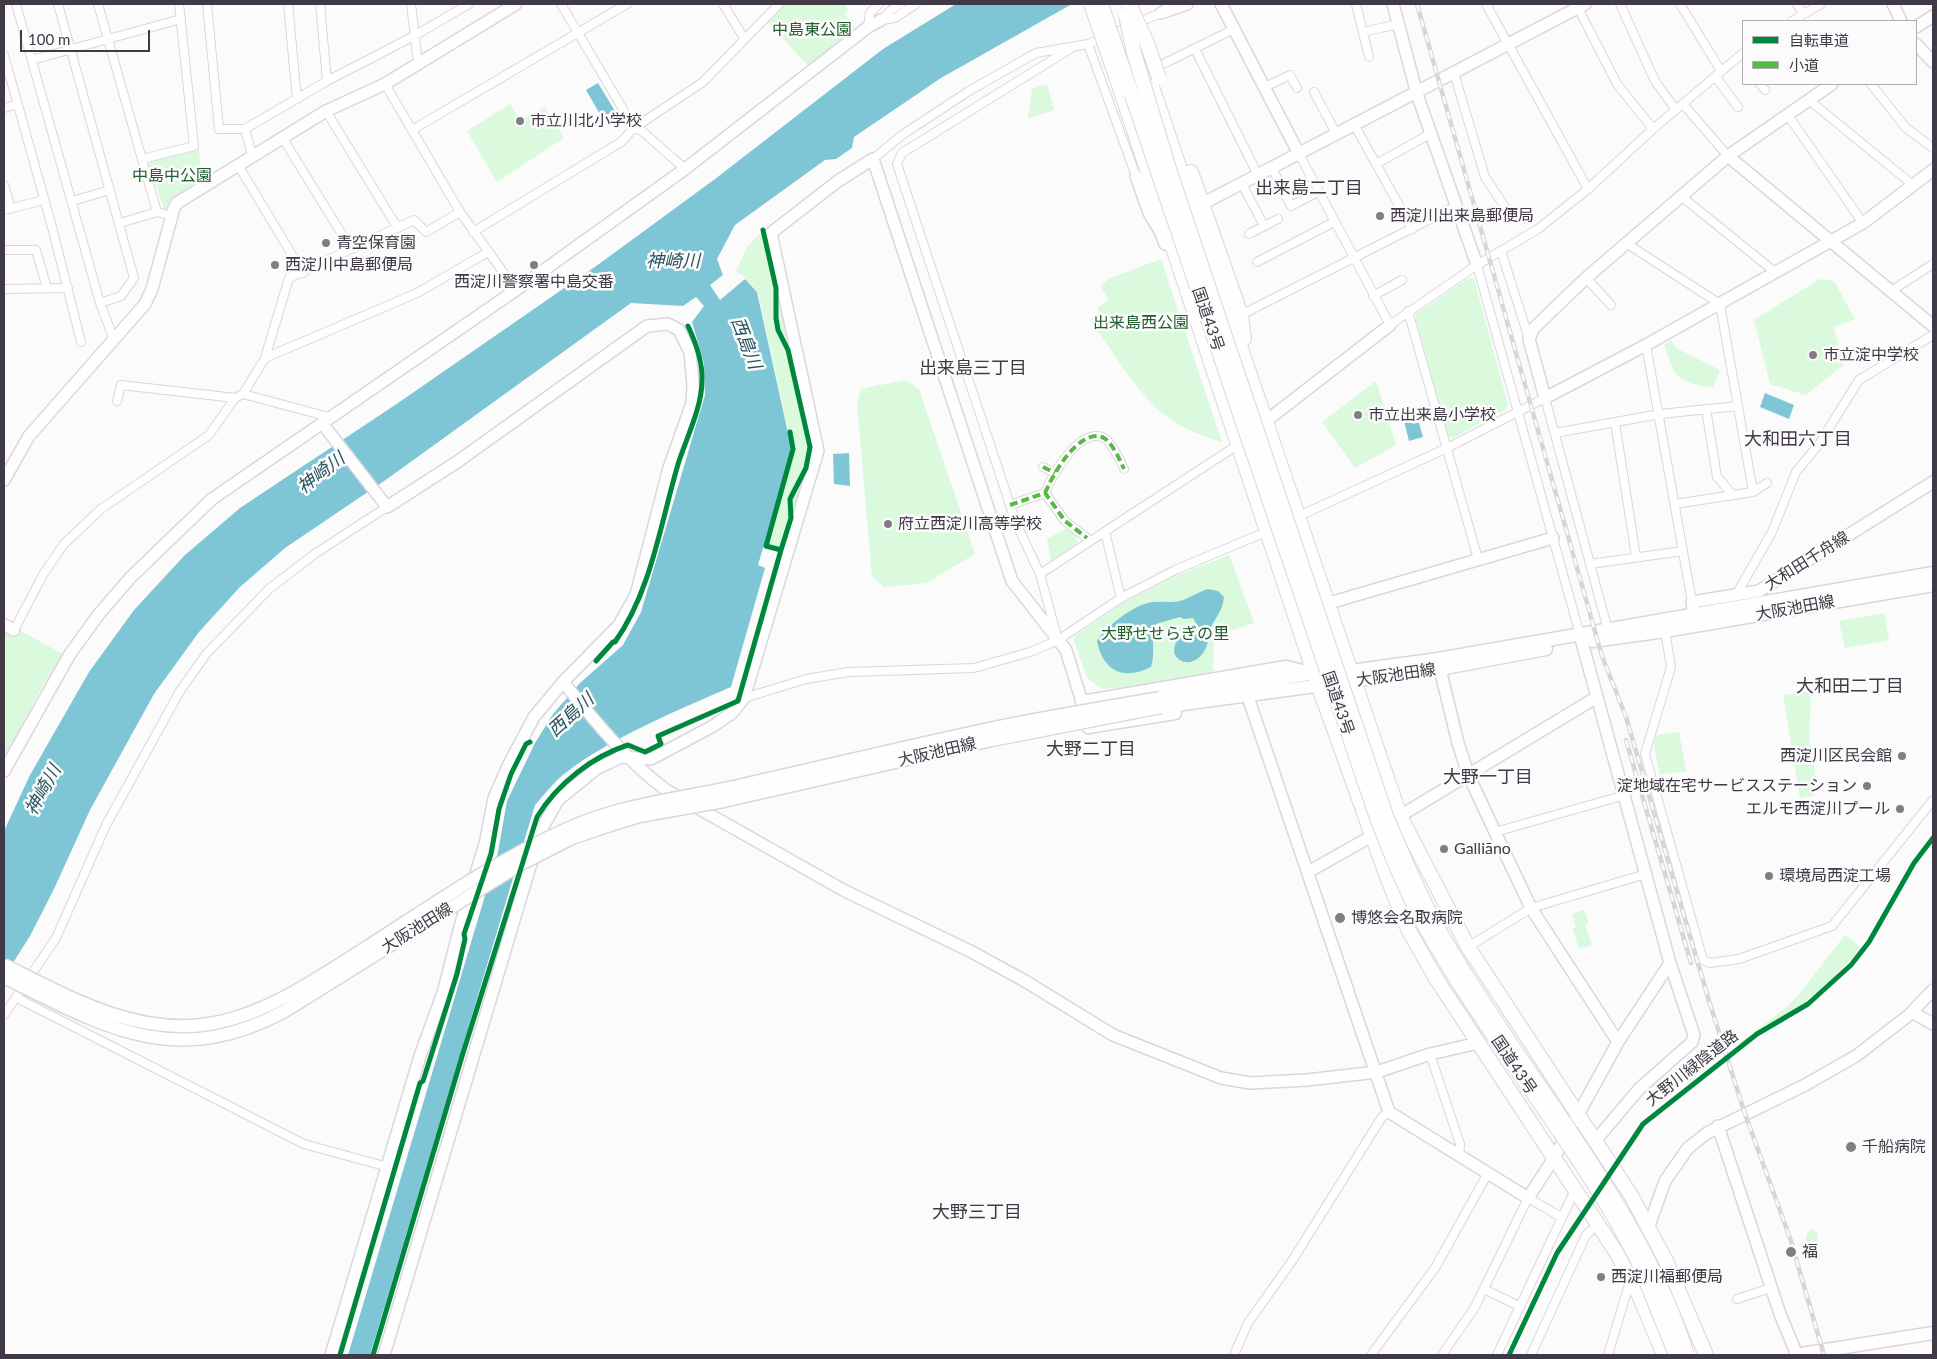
<!DOCTYPE html>
<html>
<head>
<meta charset="utf-8">
<style>
	body { margin:0 }
	#map { position:relative; width:1937px; height:1359px; overflow:hidden; background:#fbfbfb; font-family:Lato,"Noto Sans JP",sans-serif }
	canvas { display:block }
	.frame { position:absolute; inset:0; border:5px solid #413946; pointer-events:none }
	.legend { position:absolute; left:1742px; top:20px; width:175px; height:65px; box-sizing:border-box; background:#fbfbfb; border:1px solid #b1adb3; margin:0; padding:6px 9px; list-style:none; font-size:15px; color:#413946 }
	.legend li { display:flex; align-items:center; gap:10px; height:25px }
	.legend b { width:25px; border:1px solid #b1adb3 }
	.scale { position:absolute; left:20px; top:30px; width:130px; height:22px; box-sizing:border-box; border:2px solid #413946; border-top:0; padding-left:6px; font-size:15px; line-height:18px; white-space:nowrap; color:#413946; -webkit-text-stroke:4px #fbfbfb; paint-order:stroke }
</style>
</head>
<body>
<div id="map">
<canvas width="1937" height="1359"></canvas>
<div class="frame"></div>
<ul class="legend">
<li><b style="height:6px;background:#00873e"></b>自転車道</li>
<li><b style="height:6px;background:#58b947"></b>小道</li>
</ul>
<div class="scale">100 m</div>
</div>
<script>
const context = document.querySelector('canvas').getContext('2d');
context.lineJoin = 'round';
function paint(path, color) {
  context.fillStyle = color;
  context.fill(path, 'evenodd');
}
function stroke(path, color, width, dash) {
  context.strokeStyle = color;
  context.lineWidth = width;
  context.lineCap = dash ? 'butt' : 'round';
  context.setLineDash(dash || []);
  context.stroke(path);
}
function label(font, color, halo, rows, align = 'center') {
  context.font = font + ' Lato,"Noto Sans JP",sans-serif';
  context.lineWidth = 5;
  context.setLineDash([]);
  context.textBaseline = 'middle';
  context.strokeStyle = halo;
  context.fillStyle = color;
  for (const [text, x, y, turn = 0] of rows) {
    context.save();
    context.translate(x, y);
    context.rotate((+turn || 0) * Math.PI / 180);
    context.textAlign = isNaN(turn) ? turn : align;
    if (halo) context.strokeText(text, 0, 0);
    context.fillText(text, 0, 0);
    context.restore();
  }
}
const green = new Path2D(`
	M786,4H844L848,9L844,14L855,26L852,29L854,33L808,66L768,22Z
	M1047,84L1054,110L1028,119L1032,89Z
	M510,104L521,120L545,107L564,138L497,182L467,131Z
	M199,148L201,181L170,200L168,207L164,209L149,164L151,161Z
	M767,232L814,452L784,552L764,546L790,456L791,442L758,292L743,276L736,272L747,247L760,233Z
	M1161,259L1222,442C1197,435 1170,423 1152,404C1130,381 1109,346 1090,320L1100,312L1097,309L1109,299L1100,287L1108,279Z
	M1469,278L1474,279L1508,404L1506,409L1453,438L1448,436L1415,318L1416,314Z
	M1820,279L1834,281L1855,319L1834,327L1843,365L1806,395L1770,384L1754,320Z
	M1671,340L1676,348L1720,370L1713,388C1676,381 1676,380 1664,345Z
	M905,380L919,389L975,554L926,583L884,587L872,576L857,404L861,389Z
	M1376,381L1396,445L1355,468L1322,422Z
	M1067,528L1078,536L1076,539L1079,542L1051,561L1047,539Z
	M1229,555L1254,623L1214,636L1213,673L1134,687L1102,689L1087,678L1074,640L1075,636L1123,603L1175,576Z
	M1884,613L1889,640L1845,648L1839,621Z
	M4,629L16,636L19,630L63,654L40,691L4,759Z
	M1808,691L1811,695L1809,735L1817,785L1814,795L1800,799L1783,695Z
	M1679,732L1686,771L1660,775L1654,746L1656,735Z
	M1584,910L1589,923L1585,925L1592,945L1579,949L1573,929L1576,927L1572,914Z
	M1845,935L1861,947C1823,994 1785,1017 1734,1047L1788,1006L1800,993Z
	M1814,1228L1815,1232H1817L1819,1245H1817L1819,1258L1815,1259C1807,1255 1804,1241 1807,1233Z`);
const water = new Path2D(`
	M956,4H1072L941,78L854,137L852,148L836,159L825,160L735,225L717,259L723,275L710,285L720,300L745,279L757,292L790,442V456L758,565L765,568L731,687C676,711 612,737 564,774C554,782 544,795 535,805L370,1355H348L498,852L507,801L535,743L553,714L580,683L623,645L641,612L705,395L704,363L692,322L704,306L696,297L683,306L631,303L387,479L285,548L240,587L199,632L154,694L90,810L54,889L30,936L4,977V831L30,775L89,672L134,610L185,555L240,508L398,403L599,264L715,179L883,49Z
	M598,83L615,111L602,118L586,90Z
	M1765,393L1794,405L1789,419L1760,407Z
	M1414,406L1423,437L1409,441L1401,409Z
	M849,453L850,486L834,484L833,454Z
	M1208,589L1218,591L1224,597C1223,612 1213,619 1209,633C1208,638 1208,643 1206,648C1200,662 1182,669 1174,653C1174,640 1181,632 1194,628L1195,621L1193,618L1184,619L1180,617L1156,624C1150,638 1156,653 1151,667C1123,681 1103,671 1097,641C1107,626 1134,604 1153,602C1162,601 1170,603 1180,601C1190,598 1198,592 1208,589Z`);
const street = new Path2D(`
	M16,4L100,303L114,340
	M58,4L134,278L121,296L100,303
	M98,4L157,212L172,216
	M207,4L219,129H245L327,81L414,36L469,4
	M288,4L297,99
	M320,4L327,81
	M411,4L418,63
	M561,4L634,128L642,131L685,169
	M723,4L744,38
	M1356,4L1369,57
	M1486,4L1588,189
	M1620,4L1655,81L1676,110
	M1680,4L1721,71
	M1797,4L1803,14
	M1578,8L1617,84L1653,129
	M881,20L895,18L916,4
	M881,20L890,11L901,4
	M1792,21L1821,4
	M868,27L870,13L879,4
	M1363,32L1398,24
	M1088,44L1136,176
	M1195,49L1258,175
	M4,55L52,227L81,342
	M32,60L181,19
	M1155,68L1234,29
	M1454,73L1485,177L1505,207
	M1715,76L1738,107
	M385,84L460,212L516,290
	M1760,84L1765,90
	M1871,84L1906,128L1933,148
	M1265,87L1290,75L1297,88
	M1314,92L1337,135
	M1809,100L1913,185
	M1683,104L1728,156
	M4,108L18,104
	M326,111L397,227
	M1787,114L1863,223
	M1355,126L1412,229
	M245,129L252,155
	M412,130L627,4
	M282,137L351,249
	M1299,154L1390,325L1477,265L1538,229L1588,189L1653,129L1743,53
	M142,159L194,146L179,4
	M873,159L902,135L969,91L1036,53L1088,44L1161,13L1170,4
	M1376,164L1430,134
	M238,165L303,273
	M1272,168L1291,206L1318,192
	M1242,184L1264,226
	M4,185L11,209
	M1681,196L1775,272
	M72,201L110,190
	M4,210L44,200
	M120,223L157,212
	M473,232L621,142L634,128L703,82L779,4
	M1249,234L1278,219
	M1626,243L1720,304L1753,492
	M4,250H36L47,288
	M1501,251L1529,339
	M1257,262L1334,222
	M1477,265L1580,635
	M1586,278L1611,305
	M4,289L68,288
	M1891,291L1933,264
	M1373,296L1402,280
	M1408,311L1478,559
	M1241,315L1456,206
	M1646,345L1692,602
	M265,358L417,293L488,252
	M243,394L265,358L289,278L414,220L426,232L460,212
	M117,401L121,385L235,398L243,394L329,417
	M1706,409L1717,477C1724,483 1726,489 1733,495
	M1615,422L1636,557
	M1555,433L1660,414L1738,406
	M1043,467L1055,473
	M1045,493C1052,476 1078,429 1102,437C1111,440 1120,460 1124,469
	M1675,504L1753,492L1767,483
	M1010,505L1045,493L1065,521L1087,538
	M1297,517L1447,448L1545,398L1608,630
	M1105,532L1121,598
	M1590,564L1683,551
	M1040,574L1239,444
	M1736,595L1772,532L1796,472L1819,444L1859,380L1933,335
	M14,630L44,573L64,544L101,509L209,435L235,398
	M1665,631L1671,667L1645,754L1703,960L1710,963L1739,959L1832,926L1933,800
	M1056,633L1040,574L1016,523L897,164L902,153L1073,47
	M744,698L806,679L849,672L974,668L1030,652L1058,640L1121,598L1175,570L1266,532
	M1495,832L1625,795
	M1468,947L1531,908L1646,874
	M17,998L304,1144L388,1167
	M4,1015L56,938L106,825L180,691L207,653L269,589L316,553L387,507
	M1430,1054L1460,1144L1459,1155
	M1484,1289L1519,1306
	M1737,1299L1771,1288
	M1234,1355L1248,1323L1292,1261L1382,1117L1389,1112
	M1371,1355L1435,1268L1488,1173
	M1442,1355L1475,1307L1528,1198L1561,1217
	M1497,1355L1575,1190
	M1531,1355L1586,1235L1598,1224
	M1608,1355L1630,1281`);
const secondary = new Path2D(`
	M1221,4L1299,154
	M1393,4L1417,94L1477,265
	M1893,4L1901,21
	M1161,13L1187,4
	M1916,27L1933,16
	M1916,44L1933,62
	M1832,84L1728,156L1586,278L1534,328L1529,339L1545,398L1646,345L1863,223L1933,170
	M1728,156L1933,326
	M1136,176L1149,213L1160,231L1165,244
	M1202,204L1585,4
	M322,423L387,507L457,462L647,326L668,324L679,330L690,352L693,385L692,403L669,468L636,595L619,625L563,682L534,717L509,764L494,798L486,840L461,923L443,993L420,1056L331,1355
	M1261,425L1390,325
	M4,480L29,436L145,304L152,289L174,208L177,203L326,111L385,84L516,4
	M1329,603L1553,538
	M1695,624L1692,602L1759,591L1933,482
	M4,625L14,630
	M1580,635L1670,963L1694,1035L1692,1042L1639,1089L1596,1140
	M1440,669L1458,743L1468,774L1495,832L1531,908L1618,1042
	M563,682C594,720 627,761 666,790L845,891L970,951L1025,981L1113,1035L1221,1078L1250,1083L1307,1080L1377,1072L1430,1054L1478,1043
	M1249,700L1389,1112L1528,1198L1554,1158L1618,1042L1670,963
	M4,771L70,654L99,614L131,577L212,499L516,290L685,169L868,27L881,20
	M1400,816L1597,697
	M1308,872L1372,836
	M1912,1012L1933,1024
	M1718,1126L1780,1314L1797,1355
	M1649,1226L1665,1181L1688,1148L1707,1133L1805,1085L1856,1056L1909,1015L1933,990
	M384,1355L541,830L558,800L596,769L621,757L651,759L713,726L732,713L744,698L818,451L771,233L838,181L873,159L1012,581L1066,650L1082,702`);
const primary = new Path2D(`
	M1593,641L1665,631L1933,585
	M1160,698L1314,673L1351,671L1438,659L1933,573
	M1161,707L1440,669L1546,649
	M1175,713L1088,727L1082,702L1286,667L1307,672
	M1795,1355L1933,1333`);
const highway = new Path2D(`
	M1150,81L1400,816L1468,947L1632,1197L1666,1261L1706,1355
	M1121,91L1314,673L1387,877L1409,931L1437,980L1616,1252L1639,1295L1664,1355
	M1191,172L1241,315L1244,339`);
const rail = new Path2D(`
	M1417,4L1602,656L1626,717L1709,1001L1745,1114L1790,1238L1824,1355
	M1626,740L1691,963`);
const primaryBridge = new Path2D(`
	M4,965C67,996 135,1036 209,1024C266,1015 316,979 364,949C430,907 495,861 567,829C624,803 687,798 747,784C827,766 908,746 989,729C1045,717 1103,708 1160,698
	M4,977C105,1027 175,1070 285,1011L521,864L572,838L604,827L639,816L724,801L992,740L1161,707`);
const highwayBridge = new Path2D(`
	M1091,4L1121,91
	M1101,4L1377,818C1391,855 1406,892 1425,926C1482,1029 1558,1120 1617,1222L1638,1261L1676,1355
	M1129,4L1147,43L1159,78
	M1126,15L1134,53L1170,172L1386,816C1401,851 1415,886 1433,919C1453,958 1479,995 1503,1032C1571,1135 1650,1235 1687,1355`);
const quiet = new Path2D(`
	M1043,467L1055,473
	M1045,493C1052,476 1078,429 1102,437C1111,440 1120,460 1124,469
	M1010,505L1045,493L1065,521L1087,538`);
const cycleway = new Path2D(`
	M763,230L776,288V318L778,330L788,350L810,447L806,468L790,499L791,518L781,550L766,546L793,449L790,432
	M596,661L613,642H615C652,590 661,520 679,461C687,437 702,406 702,381C703,362 696,343 688,326
	M340,1355L420,1083L423,1081L457,974L465,939L464,934L491,854L499,809L511,774L526,744L530,742
	M373,1355L463,1053L537,817C557,784 593,756 628,745L645,752L661,744L658,736L738,701L781,550
	M1509,1355L1557,1253L1643,1124L1757,1034L1808,1004L1851,965L1869,942L1914,863L1933,838`);
const markers = [
	[520,121,5,"#827d85"],
	[1380,216,5,"#827d85"],
	[326,243,5,"#827d85"],
	[275,265,5,"#827d85"],
	[534,265,5,"#827d85"],
	[1813,355,5,"#827d85"],
	[1358,415,5,"#827d85"],
	[888,524,5,"#827d85"],
	[1902,756,5,"#827d85"],
	[1867,786,5,"#827d85"],
	[1900,809,5,"#827d85"],
	[1444,849,5,"#827d85"],
	[1769,876,5,"#827d85"],
	[1340,918,6,"#827d85"],
	[1851,1147,6,"#827d85"],
	[1791,1252,6,"#827d85"],
	[1601,1277,5,"#827d85"]
];
const parkNames = [
	["中島東公園",812,30],
	["中島中公園",172,176],
	["出来島西公園",1141,323],
	["大野せせらぎの里",1165,634]
];
const poiNames = [
	["市立川北小学校",530,121],
	["西淀川出来島郵便局",1390,216],
	["青空保育園",336,243],
	["西淀川中島郵便局",285,265],
	["西淀川警察署中島交番",534,282,"center"],
	["市立淀中学校",1823,355],
	["市立出来島小学校",1368,415],
	["府立西淀川高等学校",898,524],
	["西淀川区民会館",1892,756,"right"],
	["淀地域在宅サービスステーション",1857,786,"right"],
	["エルモ西淀川プール",1890,809,"right"],
	["Galliāno",1454,849],
	["環境局西淀工場",1779,876],
	["博悠会名取病院",1351,918],
	["千船病院",1862,1147],
	["福",1802,1252],
	["西淀川福郵便局",1611,1277]
];
const streetNames = [
	["国道43号",1208,319,71],
	["大和田千舟線",1807,561,-32],
	["大阪池田線",1795,608,-10],
	["大阪池田線",1396,675,-8],
	["国道43号",1338,703,71],
	["大阪池田線",937,752,-13],
	["大阪池田線",417,928,-32],
	["国道43号",1514,1065,56],
	["大野川緑陰道路",1692,1068,-38]
];
const neighbourhoodNames = [
	["出来島二丁目",1309,188],
	["出来島三丁目",973,368],
	["大和田六丁目",1798,439],
	["大和田二丁目",1850,686],
	["大野二丁目",1091,749],
	["大野一丁目",1488,777],
	["大野三丁目",977,1212]
];
const waterNames = [
	["神崎川",673,261],
	["西島川",746,343,69],
	["神崎川",321,473,-38],
	["西島川",571,715,-42],
	["神崎川",43,790,-61]
];
paint(green, '#daf9dd');
paint(water, '#7ec6d5');
stroke(street, '#dbd6dd', 10);
stroke(secondary, '#dbd6dd', 14);
stroke(primary, '#dbd6dd', 15);
stroke(highway, '#dbd6dd', 16);
stroke(street, '#fefefe', 8);
stroke(secondary, '#fefefe', 11);
stroke(primary, '#fefefe', 12);
stroke(highway, '#fefefe', 14);
stroke(rail, '#d6d6d6', 4.5);
stroke(rail, '#fbfbfb', 2.5, [8]);
stroke(primaryBridge, '#dbd6dd', 15, []);
stroke(highwayBridge, '#dbd6dd', 16, []);
stroke(primaryBridge, '#fefefe', 12);
stroke(highwayBridge, '#fefefe', 14);
stroke(quiet, '#58b947', 4, [8, 4]);
stroke(cycleway, '#00873e', 5);
for (const [x, y, r, color] of markers) {
  const dot = new Path2D();
  dot.arc(x, y, r, 0, 2 * Math.PI);
  context.fillStyle = color;
  context.fill(dot);
  stroke(dot, '#fbfbfb', 2);
}
label('16px', '#1d5e2c', '#fbfbfb', parkNames);
label('16px', '#413946', '#fbfbfb', poiNames, 'left');
label('16px', '#413946', '#fbfbfb', streetNames);
label('18px', '#413946', '#fbfbfb', neighbourhoodNames);
label('italic 18px', '#27545d', '#fbfbfb', waterNames);
</script>
</body>
</html>
